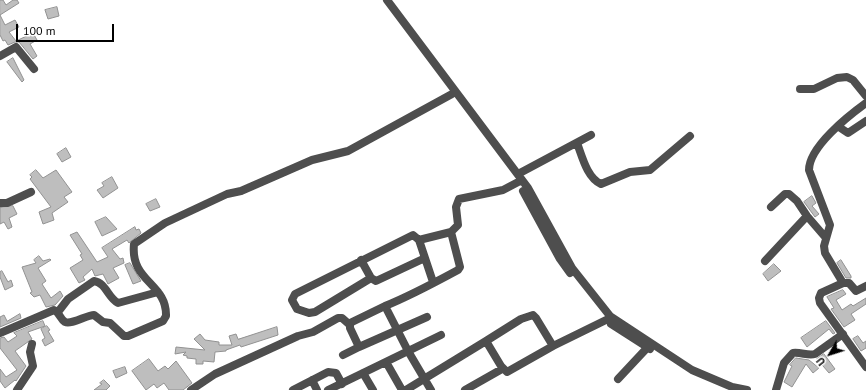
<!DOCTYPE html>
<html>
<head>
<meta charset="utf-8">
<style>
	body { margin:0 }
	#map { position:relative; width:866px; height:390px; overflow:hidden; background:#fff; font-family:"PT Sans",sans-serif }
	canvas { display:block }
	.north { position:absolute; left:810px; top:334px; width:40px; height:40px; -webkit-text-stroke:3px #fff; paint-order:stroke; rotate:231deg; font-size:11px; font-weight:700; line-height:16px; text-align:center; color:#000 }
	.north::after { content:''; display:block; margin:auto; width:14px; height:18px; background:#000; clip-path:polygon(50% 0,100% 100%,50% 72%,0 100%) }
	.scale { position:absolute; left:16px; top:24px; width:98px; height:18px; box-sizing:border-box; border:2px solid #000; border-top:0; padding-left:5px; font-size:12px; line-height:14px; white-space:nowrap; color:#000; -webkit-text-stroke:3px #fff; paint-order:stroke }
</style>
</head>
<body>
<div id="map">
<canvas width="866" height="390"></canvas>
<div class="north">U</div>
<div class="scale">100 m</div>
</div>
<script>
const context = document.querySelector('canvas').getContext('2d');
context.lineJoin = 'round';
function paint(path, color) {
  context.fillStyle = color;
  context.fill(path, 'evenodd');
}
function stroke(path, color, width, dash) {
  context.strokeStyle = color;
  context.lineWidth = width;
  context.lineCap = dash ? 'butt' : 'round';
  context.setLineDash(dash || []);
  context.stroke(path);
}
const building = new Path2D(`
	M0,0H3L6,5L13,0H17L19,3L0,15L5,25L15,20L19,27L9,32L16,41L33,33L37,40L30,44L37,56L33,59L19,42H15L8,45L5,40L3,41L0,35Z
	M57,7L59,16L48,19L45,10Z
	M13,58L24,80L22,82L7,62Z
	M66,148L71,157L62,162L57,154Z
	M36,170L43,178L56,170L72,192L64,197L68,202L52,213L54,220L43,224L39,212L51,207L30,179L32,177L30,175Z
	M112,177L118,188L103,198L97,190L104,186L102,183Z
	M812,196L816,203L812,206L819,214L815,217L804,202Z
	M156,199L160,207L150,211L146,204Z
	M13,206L17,214L9,218L12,227L8,229L4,222L0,224V208Z
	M106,217L117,229L102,236L95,222Z
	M135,227L136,230L139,229L141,233L129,243L127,240L112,249L120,259L123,258L124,263L113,268L119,278L108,284L103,274L95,276L92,269L83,277L85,280L79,283L70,268L83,260L80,255L82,254L70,235L77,232L97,262L108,257L102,248Z
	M39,256L43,261L50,259L51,260L38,268L46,281L42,284L51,298L60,291L63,296L55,305L46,307L40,295L34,297L30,293L32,292L22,267L36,263L34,260Z
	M841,260L851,276V278H846L837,263Z
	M130,263L141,281L133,284L125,265Z
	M774,264L781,271L768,281L763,274Z
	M2,271L8,282L11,280L13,286L5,290L0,277V272Z
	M843,290L846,294L836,300L842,310L851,304L853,306L866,298V304L851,314L855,320L844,327L831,309L834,308L827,297Z
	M20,314L21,318L0,327V317L4,315L7,321Z
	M43,321L45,326L28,332L32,339L15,351L26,366L16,381L15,380L5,388L0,381V369L6,377L17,370L0,348V338L4,337L8,342L17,336L14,333Z
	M826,321L835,333L833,334L829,329L807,347L801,338Z
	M47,326L50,330L48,331L54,341L45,346L42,340L45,338L41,329Z
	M277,327L278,335L241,347L240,345L226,350V351L215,352L214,362L203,361V364H196V359L187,358V356L183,355L186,352L175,354L176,347L205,350L194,339L200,334L205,340L219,342V345H232L229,336L236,334L238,339Z
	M858,336L863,343L866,341V348L861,351L853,339Z
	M824,354L835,369L829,373L817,359Z
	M796,358L809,360L819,368L813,373L806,364L792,387L784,382L792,366L790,365Z
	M149,359L158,371L165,366L168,369L176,361L192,383L183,390H169L164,383L157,388L154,384L146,390L132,371Z
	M125,367L127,373L116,378L113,371Z
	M104,380L110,386L106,390H94L102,384L100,383Z`);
const minor = new Path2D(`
	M387,0L528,188L572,268L610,316L692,370L732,387L747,390
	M0,56L16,47L34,69
	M800,89H814L837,78L847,77L853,80L866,96
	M866,103C848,116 809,147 809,170L830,225L824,246L825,253L843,283L821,293L819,298L820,303L866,367
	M839,127L848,133L866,121
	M577,143C582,156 587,178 601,184L630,172L650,170L690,136
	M518,174L591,135
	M523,191L560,259L570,273
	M0,203H7L31,192
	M771,207L785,194H789L797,201L807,216L826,238
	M419,240L451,232
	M361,260L371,278L376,281L425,258L433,282
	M765,261L807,216
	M371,278L315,312L309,313L297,309L292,300L295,294L413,235L419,240L425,258
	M843,283H849L856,291L866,286
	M385,306L350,323V328L359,347L427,317
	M58,312L68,299L94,281C106,283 108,298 118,303L158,292
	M611,324L650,349
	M0,333L54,310C60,313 60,319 65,322C71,325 87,315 94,315L103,322L110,323L124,336H128L163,321L166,316C167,283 130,282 134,244L165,223L227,194L241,191L312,160L348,151L452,94
	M486,341L521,319L533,315L536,318L553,346
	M343,355L359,347
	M386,362L402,390
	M363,373L373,390
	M618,379L647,348
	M312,380L317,390
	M17,390L33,366L30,352L32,344
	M191,390L215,374L298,336L313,332L338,318H342L350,325
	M293,390L328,372L336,373L342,384
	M328,390L441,335
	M406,390L486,341L501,366L507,372L553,346L606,320
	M431,390L408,351L385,306C410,296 434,283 458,270L460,267L451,232L458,225L456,207L459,199L503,190L522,180
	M465,390L502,369
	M776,390L784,363L793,353C801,352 808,356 815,354L843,334`);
paint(building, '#bebebe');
stroke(building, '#929292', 1);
stroke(minor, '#4e4e4e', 8);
</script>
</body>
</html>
